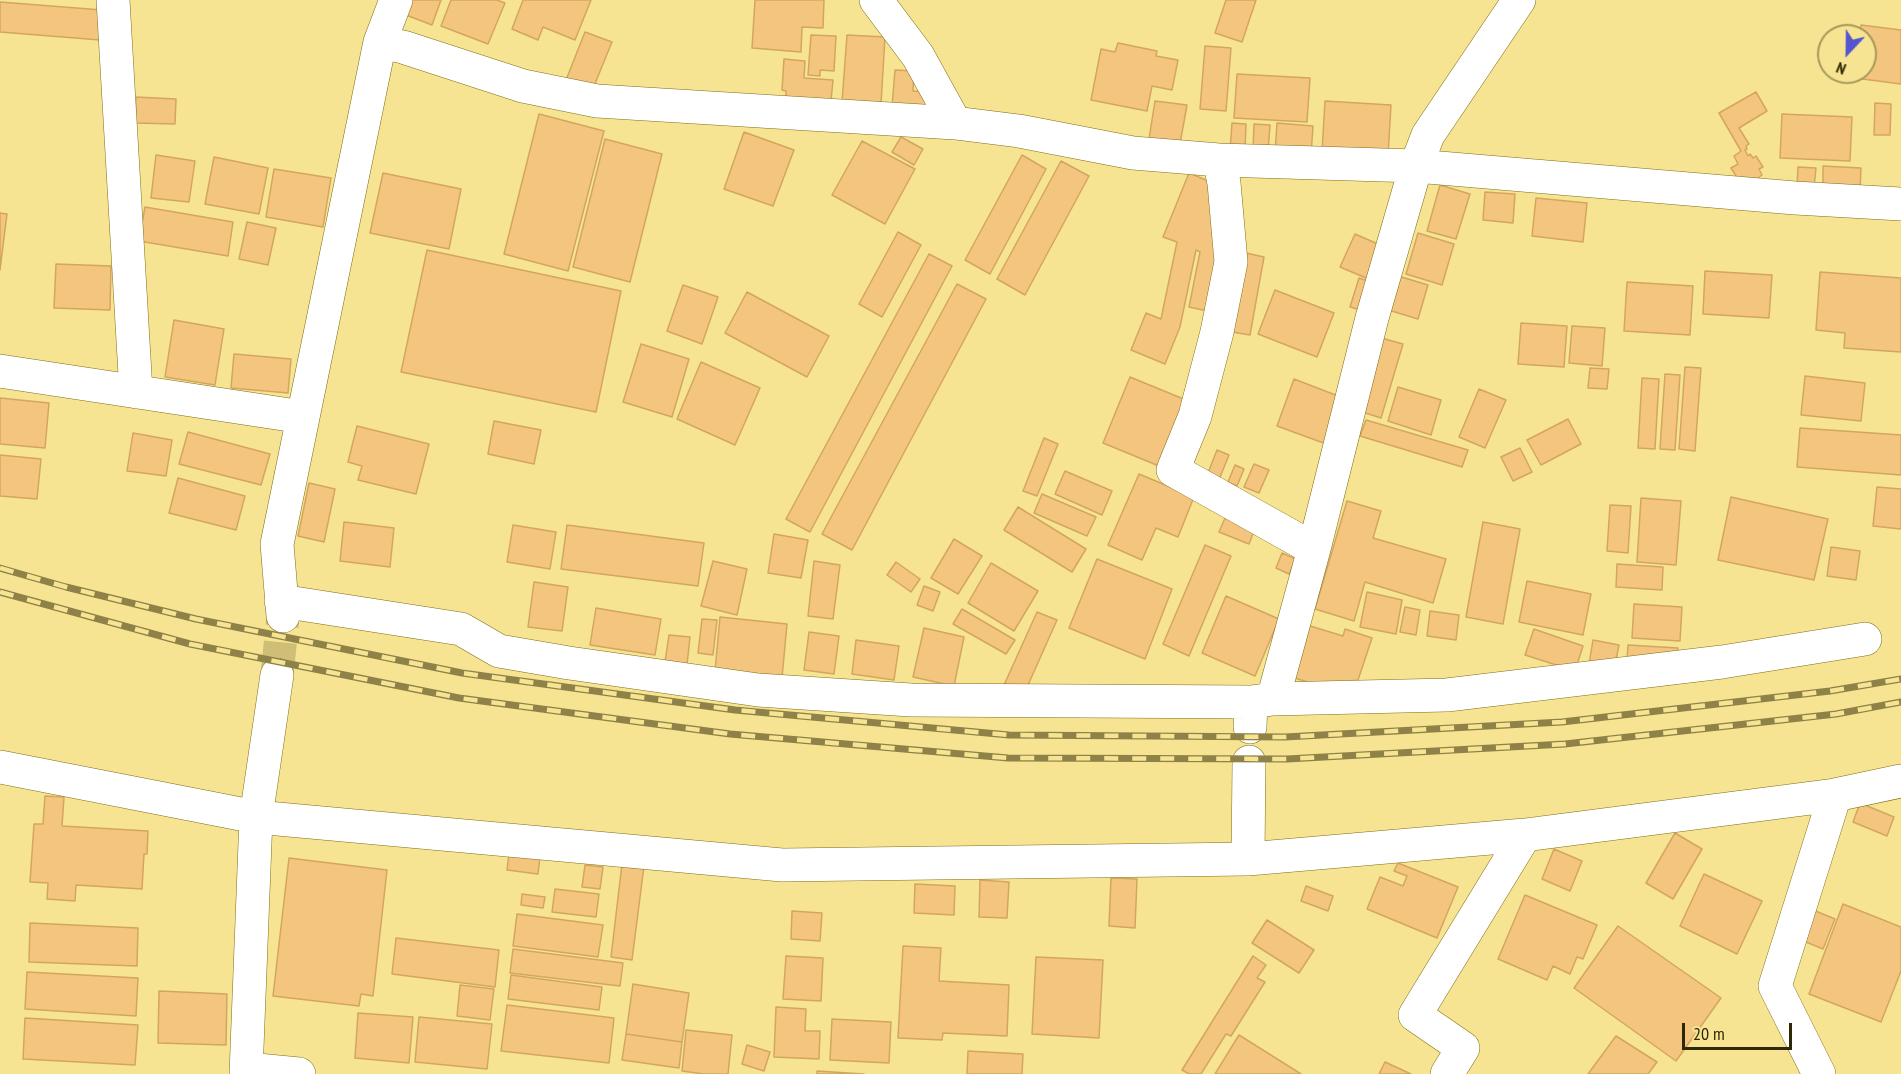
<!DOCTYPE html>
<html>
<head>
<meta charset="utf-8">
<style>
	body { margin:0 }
	#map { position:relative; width:1901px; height:1074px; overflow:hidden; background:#f7e492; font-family:"PT Sans Narrow",sans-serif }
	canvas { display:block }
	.north { position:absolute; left:1817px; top:24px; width:60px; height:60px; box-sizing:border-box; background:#f7e492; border:2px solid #a7995a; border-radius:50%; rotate:202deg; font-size:16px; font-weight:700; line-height:24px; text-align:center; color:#2f2805 }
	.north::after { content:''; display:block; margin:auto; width:21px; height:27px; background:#5356cd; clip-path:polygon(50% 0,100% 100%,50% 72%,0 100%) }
	.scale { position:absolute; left:1682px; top:1023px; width:110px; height:27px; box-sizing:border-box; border:3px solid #2f2805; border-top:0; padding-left:8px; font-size:18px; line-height:21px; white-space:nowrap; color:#2f2805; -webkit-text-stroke:4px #f7e492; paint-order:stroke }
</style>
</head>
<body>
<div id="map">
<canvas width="1901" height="1074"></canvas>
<div class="north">N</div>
<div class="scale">20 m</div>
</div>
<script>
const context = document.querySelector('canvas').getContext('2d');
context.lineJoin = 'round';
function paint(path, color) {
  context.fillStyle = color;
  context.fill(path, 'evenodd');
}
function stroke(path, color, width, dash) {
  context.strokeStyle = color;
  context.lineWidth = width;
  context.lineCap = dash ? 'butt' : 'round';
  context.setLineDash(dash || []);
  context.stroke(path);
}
const building = new Path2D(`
	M411,0H441L432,25L406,15Z
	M451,0H497L505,3L488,44L441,26Z
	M523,0H591L575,40L543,27L538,40L512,29Z
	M755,0H824L823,28L802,27L801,52L752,48Z
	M1226,0H1256L1242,42L1215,33Z
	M0,2L102,10L100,40L0,32Z
	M1861,25L1901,30V84L1855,78L1856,72H1865V36H1860Z
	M585,32L612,42L592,91L566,80Z
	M811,35L836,36L834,71L820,70V76L808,75Z
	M847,35L885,37L881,104L842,102Z
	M1118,43L1157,51L1156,56L1178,60L1172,90L1152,86L1147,111L1091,100L1101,49L1115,52Z
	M1205,46L1231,48L1226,111L1200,109Z
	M784,59L805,61L804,78L833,80L831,101L786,98V91L782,90Z
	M895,70L914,71L913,91L928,92L926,109L892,107Z
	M1237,74L1310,78L1307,122L1234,118Z
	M1756,92L1767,111L1739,128L1749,144L1746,146L1747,149L1745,150L1748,156L1750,154L1753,158L1756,156L1763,167L1759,169L1762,175L1758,178L1759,179L1747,185L1742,177L1738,179L1731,168L1738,164L1734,156L1741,151L1719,113Z
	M136,97L176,99L175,124L135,123Z
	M1155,101L1187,105L1180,144L1149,139Z
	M1325,101L1391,105L1388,156L1322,152Z
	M1875,103L1891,104L1890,135H1874Z
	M539,114L604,131L568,271L504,254Z
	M1782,114L1852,117L1850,161L1780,158Z
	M1232,123L1246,124L1245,151L1230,150Z
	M1277,123L1313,126L1311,155L1275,153Z
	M1254,124L1270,125L1268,151L1253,150Z
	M744,132L794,150L773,206L724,189Z
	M901,137L923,149L914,165L892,152Z
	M605,139L662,154L630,282L573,267Z
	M862,141L915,169L885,224L832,195Z
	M156,155L195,161L189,202L151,198Z
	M1022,155L1046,169L990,274L965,260Z
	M214,157L268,168L259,214L205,204Z
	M1061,161L1089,176L1025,295L997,279Z
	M1823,166L1861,168L1860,192L1823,190Z
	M1798,167L1816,168L1814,188L1797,187Z
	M274,169L331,178L323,227L266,217Z
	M383,173L461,189L449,249L370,233Z
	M1189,173L1213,183L1218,259L1207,311L1189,307L1200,252L1196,250L1180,327L1165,364L1131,350L1146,313L1161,319L1177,242L1163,237Z
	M1440,185L1470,194L1456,239L1427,231Z
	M1485,192L1515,194L1513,223L1483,220Z
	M1536,198L1587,203L1583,242L1532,236Z
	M145,207L233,222L228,256L139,241Z
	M0,213L7,214L0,270Z
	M247,222L276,228L268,265L239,259Z
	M898,232L921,245L882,317L859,304Z
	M1418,233L1454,244L1442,285L1406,274Z
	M1355,234L1387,248L1373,281L1340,267Z
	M427,250L621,291L596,412L401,372Z
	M1246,253L1264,257L1250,335L1232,332Z
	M929,254L952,266L810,532L786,519Z
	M56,264L111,266L110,310L54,308Z
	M1705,271L1772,275L1769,318L1703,314Z
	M1820,272L1901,278V352L1844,348L1845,333L1816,330Z
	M1395,275L1428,285L1418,319L1385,309Z
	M1359,278L1376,284L1368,312L1350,307Z
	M1627,282L1693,286L1690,335L1624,331Z
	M957,284L986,299L852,550L822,534Z
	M683,285L718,297L702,344L667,331Z
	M1275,290L1334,313L1317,357L1258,334Z
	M747,292L829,336L807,377L725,333Z
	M174,320L224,329L215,385L165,377Z
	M1521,323L1567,326L1564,367L1518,364Z
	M1572,326L1605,328L1602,366L1569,363Z
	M1378,337L1403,344L1381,418L1356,410Z
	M641,344L689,359L672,417L623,402Z
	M234,354L291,359L288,393L231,388Z
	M701,362L760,388L735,445L677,419Z
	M1685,367L1701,368L1695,451L1679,449Z
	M1590,368L1609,369L1607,389L1588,388Z
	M1665,374L1680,375L1675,450L1660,449Z
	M1805,376L1865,383L1861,421L1801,415Z
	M1130,377L1186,400L1159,466L1103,443Z
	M1642,378L1659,379L1655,449L1638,448Z
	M1294,379L1346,399L1329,445L1277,426Z
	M1398,387L1441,400L1431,435L1388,421Z
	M1479,389L1506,400L1485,448L1459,437Z
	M0,398L49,403L45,448L0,444Z
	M1568,419L1581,444L1541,465L1527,440Z
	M1366,420L1468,450L1462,467L1360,436Z
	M494,421L541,430L534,464L488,454Z
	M357,426L429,444L416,494L358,480L362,466L348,462Z
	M1800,428L1901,435V475L1797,467Z
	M188,432L270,454L261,485L179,464Z
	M133,433L172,440L166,476L127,471Z
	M1044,438L1058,444L1037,496L1023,491Z
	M1520,448L1532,472L1513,481L1501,457Z
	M1217,450L1229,455L1218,482L1206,478Z
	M0,455L41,459L37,499L0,496Z
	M1254,464L1269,470L1259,493L1244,487Z
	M1235,465L1244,469L1237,486L1228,482Z
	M1065,471L1112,491L1102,515L1055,494Z
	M1139,474L1194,497L1178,537L1156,528L1142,560L1108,545Z
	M178,478L245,496L236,530L169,513Z
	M309,483L335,489L324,542L298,536Z
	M1877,487L1901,489V529L1873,526Z
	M1042,494L1096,517L1087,536L1034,513Z
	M1731,497L1828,519L1814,580L1718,560Z
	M1641,498L1681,501L1676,565L1637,562Z
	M1347,501L1381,511L1373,538L1446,559L1433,603L1365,582L1354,621L1315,609Z
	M1610,505L1631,506L1628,553L1607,551Z
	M1018,507L1086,549L1072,572L1004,530Z
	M1225,518L1254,531L1249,544L1219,532Z
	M344,522L394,528L390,567L340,561Z
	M1483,522L1520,529L1503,624L1466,617Z
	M513,525L556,532L550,569L507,562Z
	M567,525L704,543L698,586L561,569Z
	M774,534L808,540L801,578L768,573Z
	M954,539L982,556L958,594L931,578Z
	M1205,545L1231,556L1189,656L1163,644Z
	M1831,547L1860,551L1856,580L1827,576Z
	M1282,553L1296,559L1289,574L1276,568Z
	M1097,559L1172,589L1145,659L1069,628Z
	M713,561L747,569L737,615L701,606Z
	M814,561L840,565L833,619L808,616Z
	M896,562L920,579L911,592L887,575Z
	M991,563L1038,591L1014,631L968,603Z
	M1617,564L1663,567L1662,590L1616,587Z
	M1527,581L1591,594L1583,635L1519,622Z
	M534,582L568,587L562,631L528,627Z
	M924,586L940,592L933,611L917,605Z
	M1367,592L1402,600L1396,634L1360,627Z
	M1226,596L1279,619L1255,676L1202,653Z
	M1634,604L1682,607L1680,641L1632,638Z
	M1405,607L1420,610L1416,635L1400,632Z
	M596,608L661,619L655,655L590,645Z
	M962,609L1015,640L1006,654L953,624Z
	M1430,611L1459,615L1456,640L1427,636Z
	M1037,612L1057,620L1024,694L1004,685Z
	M720,617L787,624L782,678L715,671Z
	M702,619L717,620L713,655L698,653Z
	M1307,625L1343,636L1345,629L1372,638L1358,680L1318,685L1291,677Z
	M924,628L964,637L954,686L913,677Z
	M1534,629L1583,646L1575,671L1525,655Z
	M809,632L839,636L834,674L804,670Z
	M669,635L690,637L687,665L665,662Z
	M856,640L899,646L894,680L852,674Z
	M1593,640L1619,645L1614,669L1589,664Z
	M1628,645L1678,648L1677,664L1627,661Z
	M45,796L64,797L62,826L148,831L147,854H144L142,889L76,885L75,901L47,899L48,883L30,882L34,824H43Z
	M1860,803L1894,817L1887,836L1853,822Z
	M1675,833L1702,849L1673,899L1646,883Z
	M1554,849L1582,861L1570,891L1542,879Z
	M509,853L540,857L538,874L507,870Z
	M289,858L387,870L373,996L361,994L359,1006L273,996Z
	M1398,863L1458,887L1437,938L1367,909L1380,877L1403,886L1407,876L1394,871Z
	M622,864L644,866L632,960L611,957Z
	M585,865L603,867L600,889L582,887Z
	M1704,874L1762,901L1737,954L1680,926Z
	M1111,878L1137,879L1135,928L1109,926Z
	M980,880L1009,882L1007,918L979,917Z
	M915,884L955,886L954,915L914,913Z
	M1306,886L1333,896L1328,911L1301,901Z
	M555,889L599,894L596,917L552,912Z
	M522,894L545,897L543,908L521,905Z
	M1525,895L1597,925L1583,959L1577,957L1570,974L1553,966L1547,980L1498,959Z
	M1843,904L1901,927V971L1881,1022L1809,994Z
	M1813,910L1835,919L1823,949L1801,940Z
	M792,911L822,913L820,941L791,939Z
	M517,914L603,925L598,957L513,946Z
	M1267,920L1314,950L1299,973L1252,943Z
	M30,923L138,928L137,966L29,962Z
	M1618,926L1721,998L1676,1061L1574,988Z
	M396,938L499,950L495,987L392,974Z
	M903,946L941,948L939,981L1009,985L1007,1036L943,1033L942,1040L898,1038Z
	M513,949L623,963L620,986L510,973Z
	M786,956L823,958L821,1001L783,999Z
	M1253,956L1266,965L1257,978L1265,982L1231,1036L1226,1034L1201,1074H1189L1182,1070Z
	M1036,957L1103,960L1099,1038L1032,1034Z
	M27,972L138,978L136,1016L25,1009Z
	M511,975L602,987L599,1010L508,999Z
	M633,984L689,993L682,1042L626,1034Z
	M460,985L494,989L490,1020L457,1016Z
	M159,991L227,994L226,1045L158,1043Z
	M507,1005L614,1018L609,1063L501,1051Z
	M776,1007L806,1009L805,1031H820L819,1059L774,1057Z
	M358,1013L413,1017L409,1063L355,1058Z
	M419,1017L492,1024L487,1069L415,1062Z
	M25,1018L138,1025L135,1065L23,1059Z
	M832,1019L891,1022L889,1063L830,1060Z
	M686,1030L732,1035L728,1074H704L682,1071Z
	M626,1034L682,1042L679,1068L622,1060Z
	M1239,1035L1301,1074H1215Z
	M1616,1036L1657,1062L1648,1074H1588Z
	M747,1045L770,1052L764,1071L742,1064Z
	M968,1051L1023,1054L1022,1074H967Z
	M1385,1062L1411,1074H1379Z
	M817,1071L864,1074H817Z`);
const minorTunnel = new Path2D(`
	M277,675L283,616`);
const minor = new Path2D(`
	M113,0L136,392
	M876,0L918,56L955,123
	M380,42L403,47L523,86L597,101L955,123L1019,131L1133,153L1219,160L1416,166L1795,198L1901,204
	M1219,160L1224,183L1231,262L1217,332L1195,416L1173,470L1314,549
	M0,371L303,417
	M281,601L461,629L499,651L569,663L758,690L911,700L1251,702
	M283,616L277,544L380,42L396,0
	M1273,699L1314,549L1372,318L1416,166L1428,135L1519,0
	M1250,727L1251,702L1273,699L1447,695L1722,662L1865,639
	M0,767L256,817L782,865L1248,859L1525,835L1835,795L1901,781
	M1248,859L1249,762
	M247,1069L299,1074
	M246,1074L256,817L277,675
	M1447,1074L1463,1048L1415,1015L1525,835
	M1819,1074L1775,986L1835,795`);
const rail = new Path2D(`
	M0,568L66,587L196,619L462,673L735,710L1009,735L1285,737L1562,722L1830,691L1901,679
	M0,592L190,644L459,698L730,734L1008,758L1287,759L1565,744L1836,714L1901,702`);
paint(building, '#f4c57f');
stroke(building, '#d3a65f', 1.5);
stroke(minorTunnel, '#cfbe76', 33, [33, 16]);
stroke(minor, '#7f6e15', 34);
stroke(minor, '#fff', 33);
stroke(rail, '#8e8248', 7);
stroke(rail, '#f7e492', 4.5, [14]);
</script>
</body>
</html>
